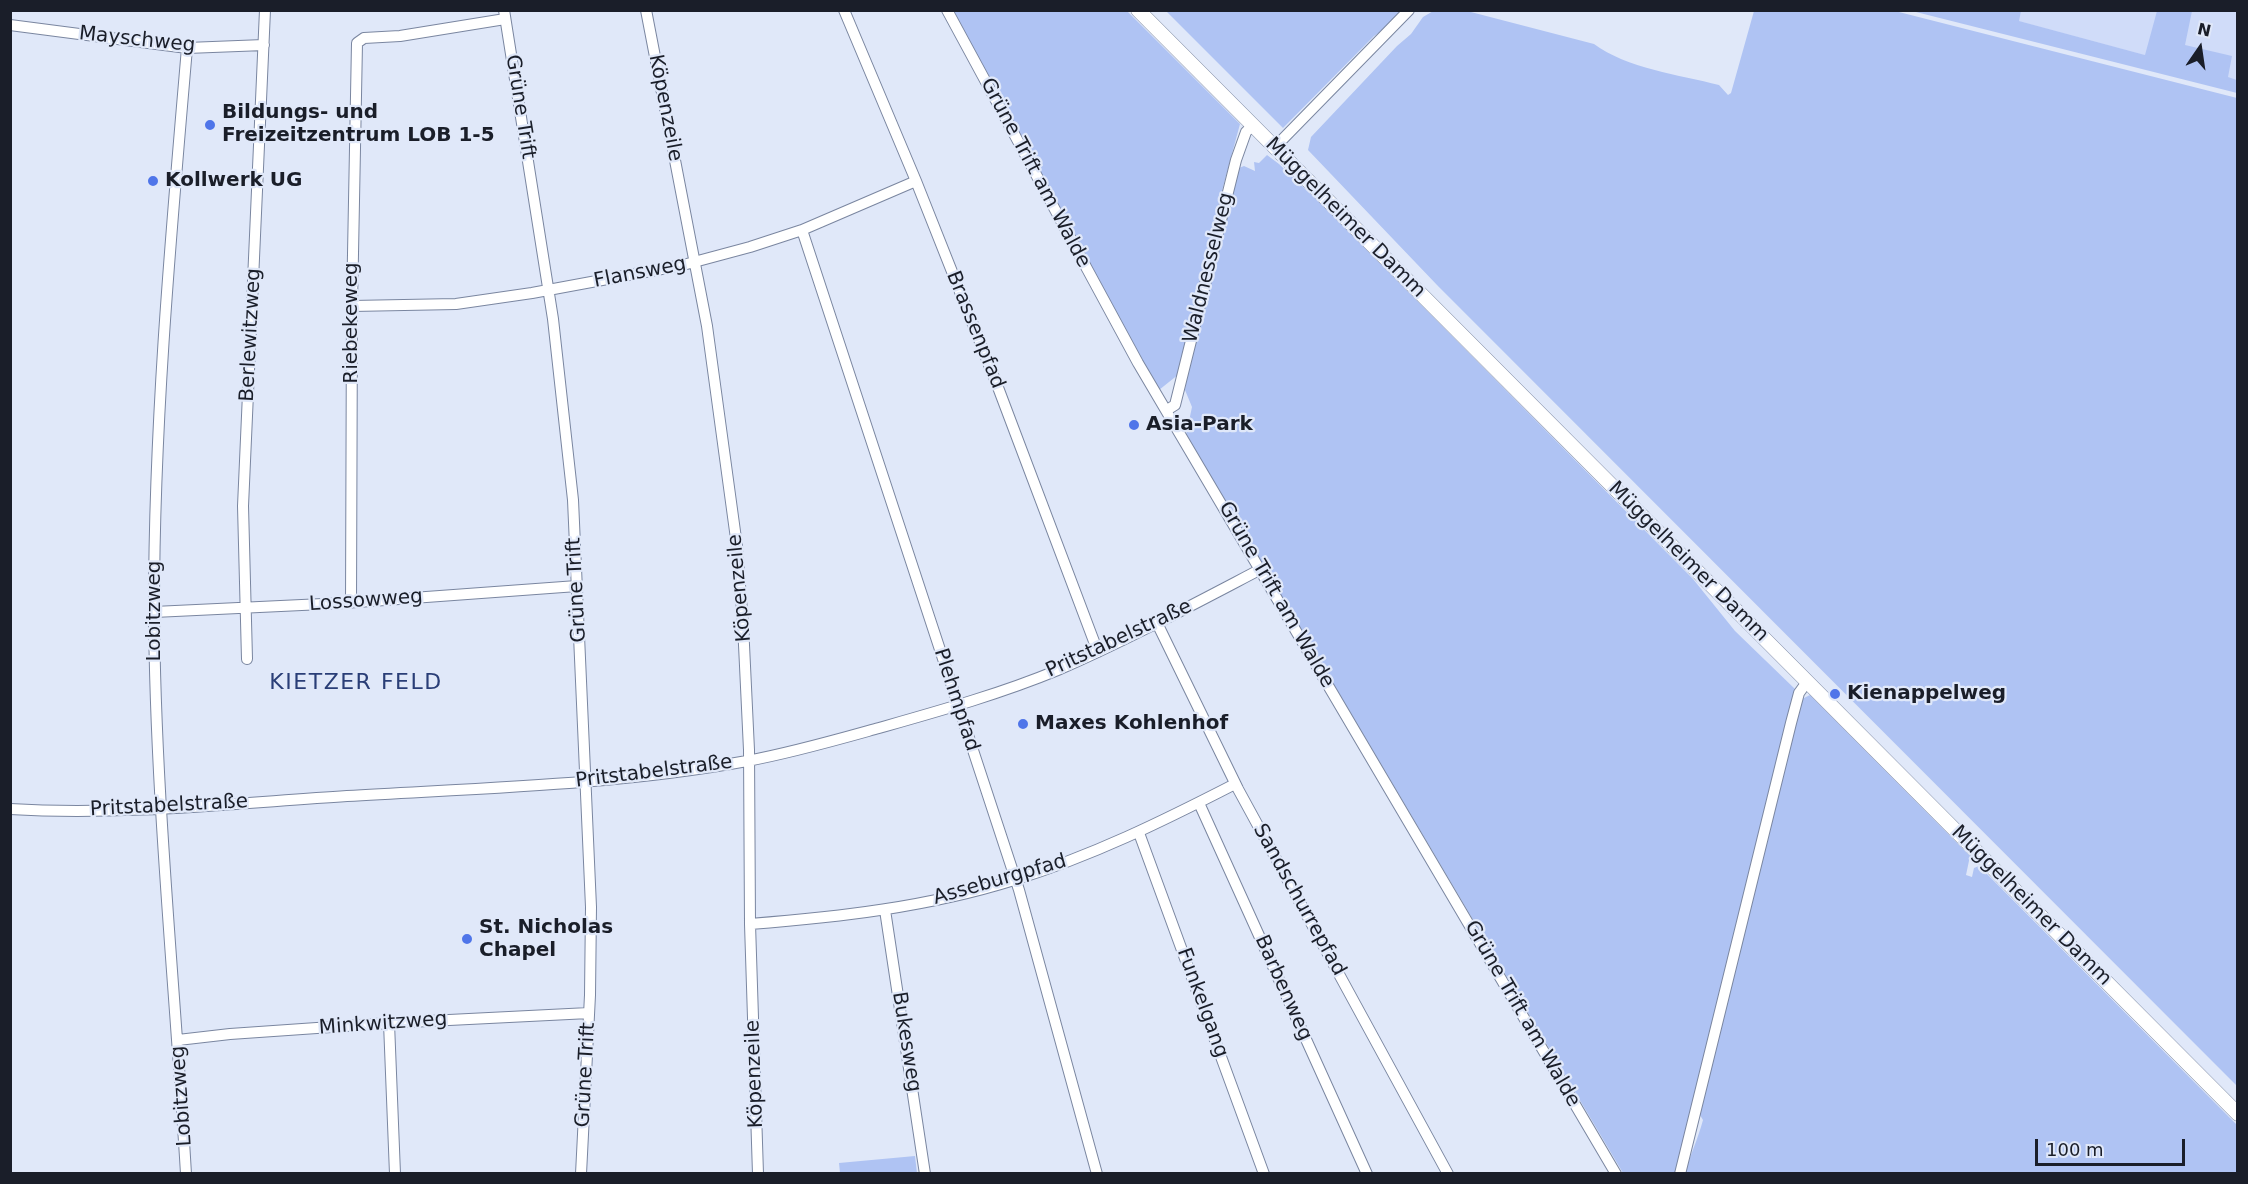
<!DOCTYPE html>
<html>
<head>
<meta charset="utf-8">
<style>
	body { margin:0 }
	#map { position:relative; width:2248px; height:1184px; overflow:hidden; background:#e0e8f9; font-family:"DejaVu Sans",sans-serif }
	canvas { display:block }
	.frame { position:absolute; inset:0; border:12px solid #1a1e29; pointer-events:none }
	.north { position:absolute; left:2170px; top:18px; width:60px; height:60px; -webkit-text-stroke:4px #e0e8f9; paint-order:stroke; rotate:13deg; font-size:16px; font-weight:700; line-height:24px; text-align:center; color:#1a1e29 }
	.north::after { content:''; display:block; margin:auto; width:21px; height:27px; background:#1a1e29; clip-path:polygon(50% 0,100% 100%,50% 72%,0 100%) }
	.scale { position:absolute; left:2035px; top:1139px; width:150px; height:27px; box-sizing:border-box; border:3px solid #1a1e29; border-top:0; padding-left:8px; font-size:18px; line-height:21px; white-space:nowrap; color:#1a1e29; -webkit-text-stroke:4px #e0e8f9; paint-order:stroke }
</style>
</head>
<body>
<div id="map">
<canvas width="2248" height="1184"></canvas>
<div class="frame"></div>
<div class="north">N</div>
<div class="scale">100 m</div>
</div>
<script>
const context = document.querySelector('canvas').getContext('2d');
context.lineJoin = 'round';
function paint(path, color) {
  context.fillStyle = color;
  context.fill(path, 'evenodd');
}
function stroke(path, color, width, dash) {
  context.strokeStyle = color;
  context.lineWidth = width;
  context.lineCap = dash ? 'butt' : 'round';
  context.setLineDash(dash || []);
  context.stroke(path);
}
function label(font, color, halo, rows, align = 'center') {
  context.font = font + ' "DejaVu Sans",sans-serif';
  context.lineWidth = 4.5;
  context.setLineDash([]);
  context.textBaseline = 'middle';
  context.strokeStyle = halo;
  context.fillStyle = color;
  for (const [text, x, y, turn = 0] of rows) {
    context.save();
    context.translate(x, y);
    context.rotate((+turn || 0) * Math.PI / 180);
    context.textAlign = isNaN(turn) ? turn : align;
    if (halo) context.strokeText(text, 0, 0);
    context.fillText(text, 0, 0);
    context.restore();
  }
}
const built = new Path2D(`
	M2021,10L2237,11V80L2018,21Z`);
const green = new Path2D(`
	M1891,10L2237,98V1086L1437,285L1308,150L1311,137L1397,46L1411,34L1423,17L1435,10L1467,11L1594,44C1626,68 1680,75 1719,85L1728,95L1731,93L1754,11Z
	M2188,10L2192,11L2185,45L2232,56L2228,77L2237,80V93L1912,11H2021L2019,21L2145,55L2157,11Z
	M950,11H1127L1240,124L1223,187L1179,374L1159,390Z
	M1166,11H1404L1385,29L1374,36L1283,128Z
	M1267,155L1279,164L1322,205L1693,579L1735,631L1795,689L1676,1173H1623L1186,435L1192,407L1185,390L1187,370L1239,168L1244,166L1255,171L1254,162L1259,163Z
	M1810,695L1970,856L1966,875L1972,877L1974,868L1979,866L2237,1125V1173L1685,1174C1690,1155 1698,1139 1703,1120L1698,1112L1802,699Z
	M915,1156L917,1173H840L839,1163Z`);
const minor = new Path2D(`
	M504,10L553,319L573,500L591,907L590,995L581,1174
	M646,10L707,326L737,546L743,624L749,750L750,924L758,1174
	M844,10L916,181L999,390L1098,652
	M947,10L1138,363L1616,1174
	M10,25L187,48L264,45
	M1275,147L1409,10
	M802,230L1019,890L1097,1174
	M352,306L456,304L532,293L683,265L750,247L802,230L916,181
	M1167,410L1175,405L1236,160L1246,132L1253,125
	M351,603L352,306L357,43L364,38L400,36L505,19
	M154,612L344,603L577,586
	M1157,623L1238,789L1448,1174
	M247,659L243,506L265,10
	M1199,803L1367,1174
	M10,809C120,816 237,803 347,796C480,788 616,785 747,761C791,753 836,740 879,728C939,711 1000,694 1058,670C1127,640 1194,604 1261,569
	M1139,833L1264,1174
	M885,910L925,1174
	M750,924C839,917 928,907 1014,880C1092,856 1163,821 1235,784
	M389,1023L395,1174
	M178,1040L230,1034L389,1023L589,1013
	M186,1174C175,985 155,796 154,608C154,421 171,234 187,48
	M1680,1174L1791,723L1799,693L1807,682`);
const secondary = new Path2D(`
	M1138,10L2238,1114`);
const markers = [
	[210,125,6,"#4f75e9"],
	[153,181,6,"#4f75e9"],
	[1134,425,6,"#4f75e9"],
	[1835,694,6,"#4f75e9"],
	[1023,724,6,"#4f75e9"],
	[467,939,6,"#4f75e9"]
];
const streetNames = [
	["Mayschweg",137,40,6],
	["Grüne Trift",520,107,81],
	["Köpenzeile",665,108,79],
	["Grüne Trift am Walde",1035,173,62],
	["Müggelheimer Damm",1345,218,45],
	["Waldnesselweg",1209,268,-76],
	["Flansweg",640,273,-11],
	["Riebekeweg",352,323,-90],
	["Brassenpfad",975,330,68],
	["Berlewitzweg",251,335,-87],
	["Müggelheimer Damm",1688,562,45],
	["Köpenzeile",740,588,-95],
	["Grüne Trift",577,590,-93],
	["Grüne Trift am Walde",1276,595,60],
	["Lossowweg",366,601,-4],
	["Lobitzweg",155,611,-90],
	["Pritstabelstraße",1119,639,-25],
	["Plehmpfad",956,700,72],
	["Pritstabelstraße",654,772,-7],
	["Pritstabelstraße",169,806,-3],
	["Asseburgpfad",1000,880,-16],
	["Sandschurrepfad",1299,900,61],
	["Müggelheimer Damm",2031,906,45],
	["Barbenweg",1283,988,66],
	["Funkelgang",1202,1003,70],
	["Grüne Trift am Walde",1522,1014,60],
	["Minkwitzweg",383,1024,-4],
	["Bukesweg",906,1042,81],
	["Köpenzeile",755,1074,-92],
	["Grüne Trift",586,1075,-87],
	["Lobitzweg",182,1096,-94]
];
const poiNames = [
	["Bildungs- und",222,113],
	["Freizeitzentrum LOB 1-5",222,136],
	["Kollwerk UG",165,181],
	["Asia-Park",1146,425],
	["Kienappelweg",1847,694],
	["Maxes Kohlenhof",1035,724],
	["St. Nicholas",479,928],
	["Chapel",479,951]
];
const quarterNames = [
	["KIETZER FELD",356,683]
];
paint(built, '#d0dcf9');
paint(green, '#afc3f3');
stroke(minor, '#7a86a0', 12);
stroke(secondary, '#7a86a0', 15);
stroke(minor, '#fff', 10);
stroke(secondary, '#fff', 14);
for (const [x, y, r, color] of markers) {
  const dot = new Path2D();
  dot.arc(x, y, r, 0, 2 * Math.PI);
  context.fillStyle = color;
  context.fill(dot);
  stroke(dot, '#e0e8f9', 2);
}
label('20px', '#1a1e29', '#e0e8f9', streetNames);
label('bold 20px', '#1a1e29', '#e0e8f9', poiNames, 'left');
context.letterSpacing = '1.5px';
label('22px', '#2a3e77', '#e0e8f9', quarterNames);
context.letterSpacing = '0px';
</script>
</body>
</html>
